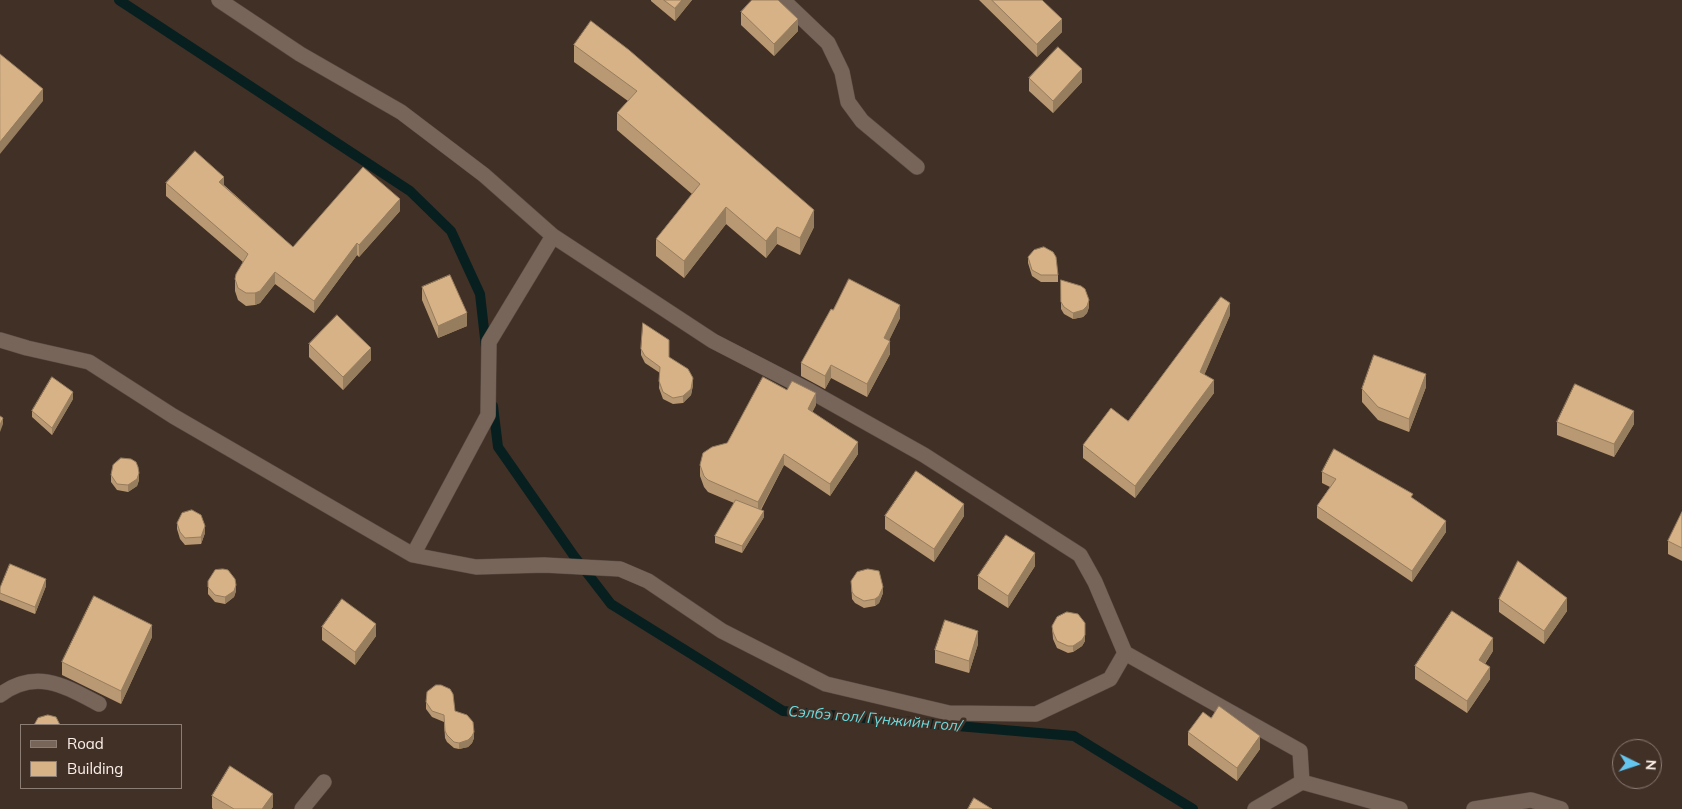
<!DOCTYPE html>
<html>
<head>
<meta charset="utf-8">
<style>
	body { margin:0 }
	#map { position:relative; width:1682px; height:809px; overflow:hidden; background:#413026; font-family:Mulish,sans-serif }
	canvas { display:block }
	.legend { position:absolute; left:20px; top:724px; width:162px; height:65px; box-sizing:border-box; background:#413026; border:1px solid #8b7c74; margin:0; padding:6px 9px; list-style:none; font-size:15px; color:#fbefe9 }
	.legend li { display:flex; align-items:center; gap:10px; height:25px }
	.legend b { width:25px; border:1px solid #8b7c74 }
	.north { position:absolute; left:1612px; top:739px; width:50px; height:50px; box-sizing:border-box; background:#413026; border:1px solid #8b7c74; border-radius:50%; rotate:94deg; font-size:14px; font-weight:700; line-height:20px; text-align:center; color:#fbefe9 }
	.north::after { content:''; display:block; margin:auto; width:18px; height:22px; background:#64c5ee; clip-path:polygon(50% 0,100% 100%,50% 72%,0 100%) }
</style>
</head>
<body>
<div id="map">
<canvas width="1682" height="809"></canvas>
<ul class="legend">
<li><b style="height:6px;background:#78655a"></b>Road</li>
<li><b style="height:14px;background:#d7b286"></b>Building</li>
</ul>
<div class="north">N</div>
</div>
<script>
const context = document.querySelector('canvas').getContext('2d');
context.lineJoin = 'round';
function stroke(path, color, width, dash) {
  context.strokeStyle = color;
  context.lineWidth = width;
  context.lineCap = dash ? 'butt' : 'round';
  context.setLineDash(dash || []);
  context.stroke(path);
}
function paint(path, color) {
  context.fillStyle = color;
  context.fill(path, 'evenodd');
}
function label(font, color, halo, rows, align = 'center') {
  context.font = font + ' Mulish,sans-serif';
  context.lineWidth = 5;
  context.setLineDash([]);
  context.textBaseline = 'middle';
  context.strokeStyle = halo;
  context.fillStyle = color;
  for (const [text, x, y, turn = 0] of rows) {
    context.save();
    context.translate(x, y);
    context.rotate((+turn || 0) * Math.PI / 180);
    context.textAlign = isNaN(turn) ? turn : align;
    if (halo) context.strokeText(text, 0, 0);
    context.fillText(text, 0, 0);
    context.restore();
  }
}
const stream = new Path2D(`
	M119,0L410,191L451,231L480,294L486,347
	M493,406L498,447L574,556L611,604L783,711L1074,736L1193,809`);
const street = new Path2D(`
	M219,0L300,54L401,112L484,175L553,236L713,341L810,391L924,455L1080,555L1095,582L1125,653L1300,751L1302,782
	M783,0L828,43L842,72L848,102L862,121L917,167
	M0,340L27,348L89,362L173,416L413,555L476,567L544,565L620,569L648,581L722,631L826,684L949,713L1036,714L1110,679L1125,653
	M413,555L488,415L489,342L553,236
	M0,695C36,668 65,686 99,704
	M302,809L324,782
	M1255,809L1302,782L1400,809
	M1474,809L1531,800L1561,809`);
const wall = new Path2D(`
	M651,0H692L675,21L651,1Z
	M979,0H1042L1062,32L1037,57Z
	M741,12L798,31L774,56L741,25Z
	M591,21L814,227L800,255L777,244L766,258L726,224L684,278L656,256V239L692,194L617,130V113L628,101L574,62V45Z
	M1029,78L1082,82L1053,113L1029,91Z
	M166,183L224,185L293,247L400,211L359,257L357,255L314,313L275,284L260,303L255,305L246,306L238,300L235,291V279L243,262L166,196Z
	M1028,257L1058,275V282H1041L1032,276L1028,263Z
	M1061,280L1089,307L1087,313L1083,317L1073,319L1064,314L1061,309Z
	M422,287L467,326L438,338L422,300Z
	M833,310L900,318L889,340L890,354L867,397L831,378L825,389L801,376V363Z
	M1230,315L1204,375L1214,393L1135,498L1083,458V445L1128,421Z
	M309,344L371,360L343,390L309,357Z
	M641,349L669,357L693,385L691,395L683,403L673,404L663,399L659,388L660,373L645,363L641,355Z
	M1426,387L1409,432L1378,420L1362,402V389Z
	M73,399L52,435L32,417V411Z
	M816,405L812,412L858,454L830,496L784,465L761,510L764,517L742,553L715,543V536L734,503L708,492L704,487L700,476V465L727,443Z
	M1557,422L1634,424L1614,457L1557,435Z
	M1322,472L1413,499L1446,532L1412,582L1317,518V506L1330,487L1322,483Z
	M111,475L139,480L137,486L128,492L117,490L111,482Z
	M1682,512V561L1668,554V541Z
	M885,516H964L934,562L885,529Z
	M177,523L205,533L201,544L185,545L180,539L177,529Z
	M1035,566L1008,608L978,589V576Z
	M208,581L236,591L234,597L225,604L215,602L208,594Z
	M851,581L883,593L879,603L875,606L864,608L855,603L852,599Z
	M46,586L35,614L0,600V588Z
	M1499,599L1567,611L1544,644L1499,612Z
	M1052,626L1085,641L1082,646L1073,652L1068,653L1057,648L1053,639Z
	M322,627L376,636L355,665L322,640Z
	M152,637L121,704L62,675V662Z
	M978,644L969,673L935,663V650Z
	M1493,651L1485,664L1490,679L1467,713L1415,679V666Z
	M426,702L455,711L474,738L472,743L468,747L459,749L454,748L447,742L445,738L444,722L432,717L426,709Z
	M1188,732L1260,749L1237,781L1188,745Z
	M212,796L273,807L271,809H213L212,808Z`);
const shadedWall = new Path2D(`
	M682,0H692L675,21V8Z
	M798,19V31L774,56V44Z
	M1062,19V32L1037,57V44Z
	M1082,69V82L1053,113V101Z
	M43,89V101L0,154V142Z
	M224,177V189L219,182Z
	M400,199V211L359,257V245Z
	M726,207V224L684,278V261Z
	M814,210V227L800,255V238Z
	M777,227V244L766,258V241Z
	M357,243V255L314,313V301Z
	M275,272V284L260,303L255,305V293Z
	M1089,300V307L1087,313L1083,317L1073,319V313Z
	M1230,303V315L1200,385V372Z
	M900,305V318L884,351V338Z
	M467,313V326L438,338V326Z
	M890,341V354L867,397V384Z
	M371,348V360L343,390V377Z
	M831,365V378L825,389V376Z
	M1426,374V387L1409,432V419Z
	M693,378V385L691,395L683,403V396Z
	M1214,380V393L1135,498V486Z
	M73,392V399L52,435V428Z
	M816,393V405L808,421V409Z
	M1634,411V424L1614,457V444Z
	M3,418V424L0,432V425Z
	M858,442V454L830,496V484Z
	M784,454V465L758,514V502Z
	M139,473V480L137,486L128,492V485Z
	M964,504V516L934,562V549Z
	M764,511V517L742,553V546Z
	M1446,521V532L1412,582V571Z
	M205,526V533L201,544V537Z
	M1035,553V566L1008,608V596Z
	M46,579V586L35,614V607Z
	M236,585V591L234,597L225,604V597Z
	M883,587V593L879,603L875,606V599Z
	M1567,598V611L1544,644V631Z
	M1085,623V641L1082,646L1073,652V646Z
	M376,624V636L355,665V652Z
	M152,625V637L121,704V691Z
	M978,631V644L969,673V661Z
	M1493,638V651L1479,672V660Z
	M1490,667V679L1467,713V701Z
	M474,732V738L472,743L468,747L459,749V743Z
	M1260,736V749L1237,781V768Z
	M273,794V807L271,809H262Z`);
const building = new Path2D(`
	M664,0H682L675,8Z
	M752,0H778L798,19L774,44L741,12Z
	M992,0H1042L1062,19L1037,44Z
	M591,21L629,50L814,210L800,238L777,227L766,241L726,207L684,261L656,239L700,184L617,113L637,91L574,45Z
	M1058,47L1082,69L1053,101L1029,78Z
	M0,54L43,89L0,142Z
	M195,151L224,177L219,182L293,247L363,167L400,199L359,245L357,243L314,301L275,272L260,291L255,293H246L238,288L235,279L236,274L248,254L166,183Z
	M1044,247L1053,252L1056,257L1058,275H1041L1032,270L1028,257L1034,250Z
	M450,275L467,313L438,326L422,287Z
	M849,279L900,305L884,338L890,341L867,384L831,365L825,376L801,363L831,309L833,310Z
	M1061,280L1081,286L1085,289L1089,300L1087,306L1083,310L1073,313L1064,307L1061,302Z
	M1221,297L1230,303L1200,372L1214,380L1135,486L1083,445L1111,408L1128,421Z
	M337,315L371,348L343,377L309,344Z
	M643,323L669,340V357L688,369L693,378L691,389L683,396L673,398L663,392L659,381L660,367L645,356L641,349Z
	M1374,355L1426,374L1409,419L1378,407L1362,389Z
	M52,377L73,392L52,428L32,411Z
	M763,377L787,390L792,381L816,393L808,409L858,442L830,484L784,454L758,502L708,480L704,476L700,465L703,453L712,447L727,443Z
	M1575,384L1634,411L1614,444L1557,422Z
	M0,416L3,418L0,425Z
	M1334,449L1413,494L1411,497L1446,521L1412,571L1317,506L1336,479L1322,472Z
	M121,458L131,459L136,462L138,467L139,473L137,479L128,485L117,484L111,475L113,465Z
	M916,471L964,504L934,549L885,516Z
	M736,500L764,511L742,546L715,536Z
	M192,510L201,515L205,526L201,537L185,538L180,532L177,523L182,513Z
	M1682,512V548L1668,541Z
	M1006,535L1035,553L1008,596L978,576Z
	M1518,561L1567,598L1544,631L1499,599Z
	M10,564L46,579L35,607L0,593V588Z
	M223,569L228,570L235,579L236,585L234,591L225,597L215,595L208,587V581L215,570Z
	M868,569L879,571L883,587L879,596L875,599L864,601L855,596L852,592L851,581L857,572Z
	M94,596L152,625L121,691L62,662Z
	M342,599L376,624L355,652L322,627Z
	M1452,611L1493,638L1479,660L1490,667L1467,701L1415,666Z
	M1067,612L1078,614L1085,623V635L1082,640L1073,646H1068L1057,641L1053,632L1052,626L1057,617Z
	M945,620L978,631L969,661L935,650Z
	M436,685H441L450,689L453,694L455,711L467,715L473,722L474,732L472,736L468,740L459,743L454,742L447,735L445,731L444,715L432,711L426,702L427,692Z
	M1219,706L1260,736L1237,768L1188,732L1203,712L1211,718Z
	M48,715L56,717L60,725H34L38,718Z
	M230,766L273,794L262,809H234L212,796Z
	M974,798L992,809H968Z`);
const waterNames = [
	["Сэлбэ гол/ Гүнжийн гол/",875,719,5]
];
stroke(stream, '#081f20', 10);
stroke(street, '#5a4c43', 16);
stroke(street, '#78655a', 15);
paint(wall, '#b99973');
paint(shadedWall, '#967d5e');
paint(building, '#d7b286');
stroke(building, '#967d5e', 1);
label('italic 15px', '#6bdbdf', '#413026', waterNames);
</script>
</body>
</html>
